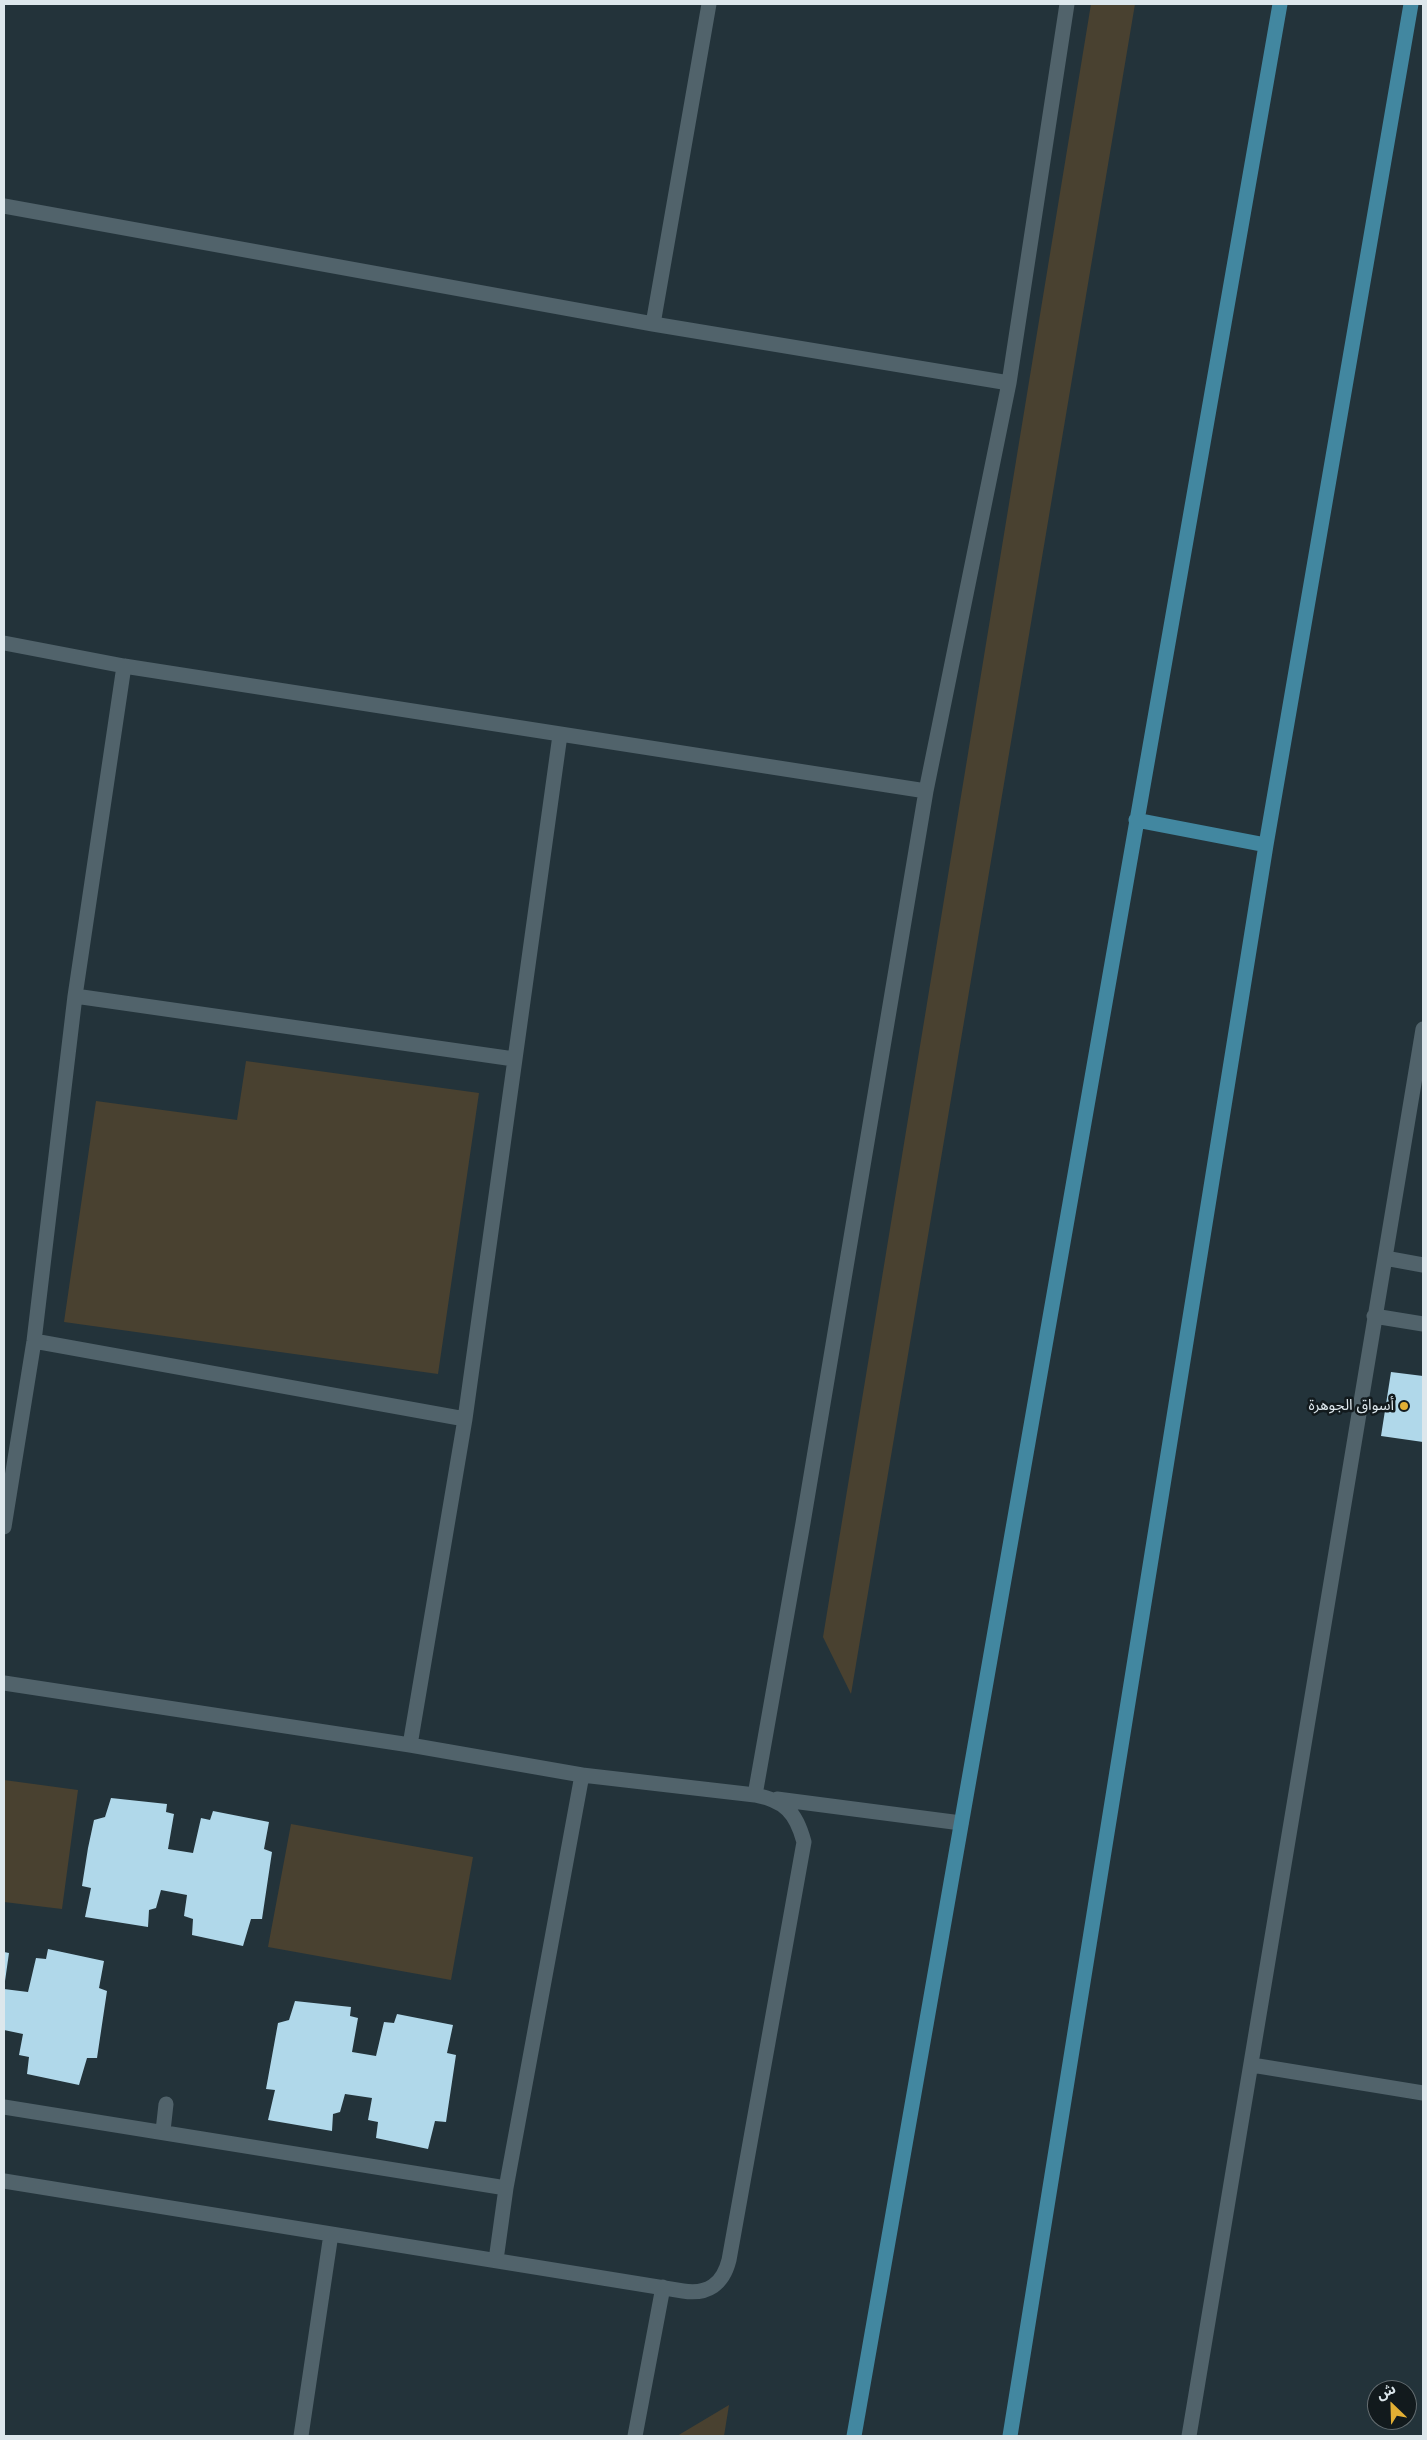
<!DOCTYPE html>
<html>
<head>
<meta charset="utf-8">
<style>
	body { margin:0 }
	#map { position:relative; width:1427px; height:2440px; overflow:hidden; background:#23333a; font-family:"Nunito Sans","Noto Sans Arabic",sans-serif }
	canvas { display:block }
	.frame { position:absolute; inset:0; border:5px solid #dde7ec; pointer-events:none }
	.north { position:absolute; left:1367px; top:2380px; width:50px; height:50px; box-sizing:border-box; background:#121a1d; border:1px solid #636c70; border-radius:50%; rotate:336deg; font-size:14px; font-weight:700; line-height:20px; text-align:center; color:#dde7ec }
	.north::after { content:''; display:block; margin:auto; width:18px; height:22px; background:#e2af34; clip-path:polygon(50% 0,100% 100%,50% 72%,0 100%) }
</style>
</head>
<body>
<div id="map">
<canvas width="1427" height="2440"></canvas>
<div class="frame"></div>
<div class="north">ش</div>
</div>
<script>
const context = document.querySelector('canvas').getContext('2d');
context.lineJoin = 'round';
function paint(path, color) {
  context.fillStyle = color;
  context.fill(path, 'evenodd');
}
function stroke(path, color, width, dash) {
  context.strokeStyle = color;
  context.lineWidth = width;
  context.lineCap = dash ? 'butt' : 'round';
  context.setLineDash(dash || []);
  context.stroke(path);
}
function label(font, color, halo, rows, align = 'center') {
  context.font = font + ' "Nunito Sans","Noto Sans Arabic",sans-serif';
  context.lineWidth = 5;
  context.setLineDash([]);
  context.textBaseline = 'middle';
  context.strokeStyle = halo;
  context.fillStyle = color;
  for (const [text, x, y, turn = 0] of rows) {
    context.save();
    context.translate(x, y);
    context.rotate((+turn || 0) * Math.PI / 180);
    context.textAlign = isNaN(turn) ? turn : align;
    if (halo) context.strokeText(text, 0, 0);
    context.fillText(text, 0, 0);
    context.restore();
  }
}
const green = new Path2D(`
	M1091,4H1135L851,1694L823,1637Z
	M246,1061L479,1093L438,1374L64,1322L96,1101L237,1120Z
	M4,1780L78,1790L62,1909L4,1902Z
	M291,1824L473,1857L451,1980L268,1947Z
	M729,2405L724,2436H677Z`);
const building = new Path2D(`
	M1391,1372L1423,1376V1442L1381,1436Z
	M111,1798L167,1804L166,1812L174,1814L168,1849L193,1853L201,1818L210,1820L213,1811L269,1822L264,1849L272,1852L262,1919H251L243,1946L192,1935L193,1919L184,1916L187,1895L161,1890L156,1908L149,1910L148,1927L85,1917L91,1888L82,1886L88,1848L94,1820L105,1817Z
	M48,1949L104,1961L99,1988L107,1991L97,2058H87L79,2085L27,2074L29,2057L19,2055L23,2034L4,2030V1989L28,1992L36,1958L46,1959Z
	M4,1952L9,1953L5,1981H4Z
	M295,2001L351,2007L350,2016L358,2018L352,2052L376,2056L384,2022L394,2023L397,2014L453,2025L447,2053L456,2055L446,2122L435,2121L428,2149L376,2138L378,2122L368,2120L372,2098L345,2094L340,2112L333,2114L332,2131L268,2120L275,2090L266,2089L278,2023L289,2020Z`);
const minor = new Path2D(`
	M4,206L653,324L1009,383
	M653,324L709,4
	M4,643L124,666L926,791
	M75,996L514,1059
	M1385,1258L1423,1265
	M1374,1316L1423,1324
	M34,1341L465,1419
	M4,1527L34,1341L75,996L124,666
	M4,1683L410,1745L582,1775L755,1795C785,1801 796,1812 804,1842L729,2260C723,2284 708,2295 683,2291L4,2181
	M410,1745L465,1419L560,735
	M755,1795L803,1523L926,791L1009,383L1067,4
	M777,1799L961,1823
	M1252,2065L1423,2093
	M4,2107L506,2188
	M163,2131L166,2104
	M496,2260L506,2188L582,1775
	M301,2436L331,2234
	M635,2436L663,2287
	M1189,2436L1423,1029`);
const major = new Path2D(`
	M1136,820L1266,845
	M854,2436L1280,4
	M1010,2436L1266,845L1411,4`);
const markers = [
	[1404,1406,5,"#e2af34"]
];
const poiNames = [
	["أسواق الجوهرة",1394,1406]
];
paint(green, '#494130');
paint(building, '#b0d8ea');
stroke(minor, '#51636b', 15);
stroke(major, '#4287a0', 15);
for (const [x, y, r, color] of markers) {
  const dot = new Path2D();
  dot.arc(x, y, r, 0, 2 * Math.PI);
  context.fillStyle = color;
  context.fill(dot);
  stroke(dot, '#121a1d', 2);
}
label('15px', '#dde7ec', '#121a1d', poiNames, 'right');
</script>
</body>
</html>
